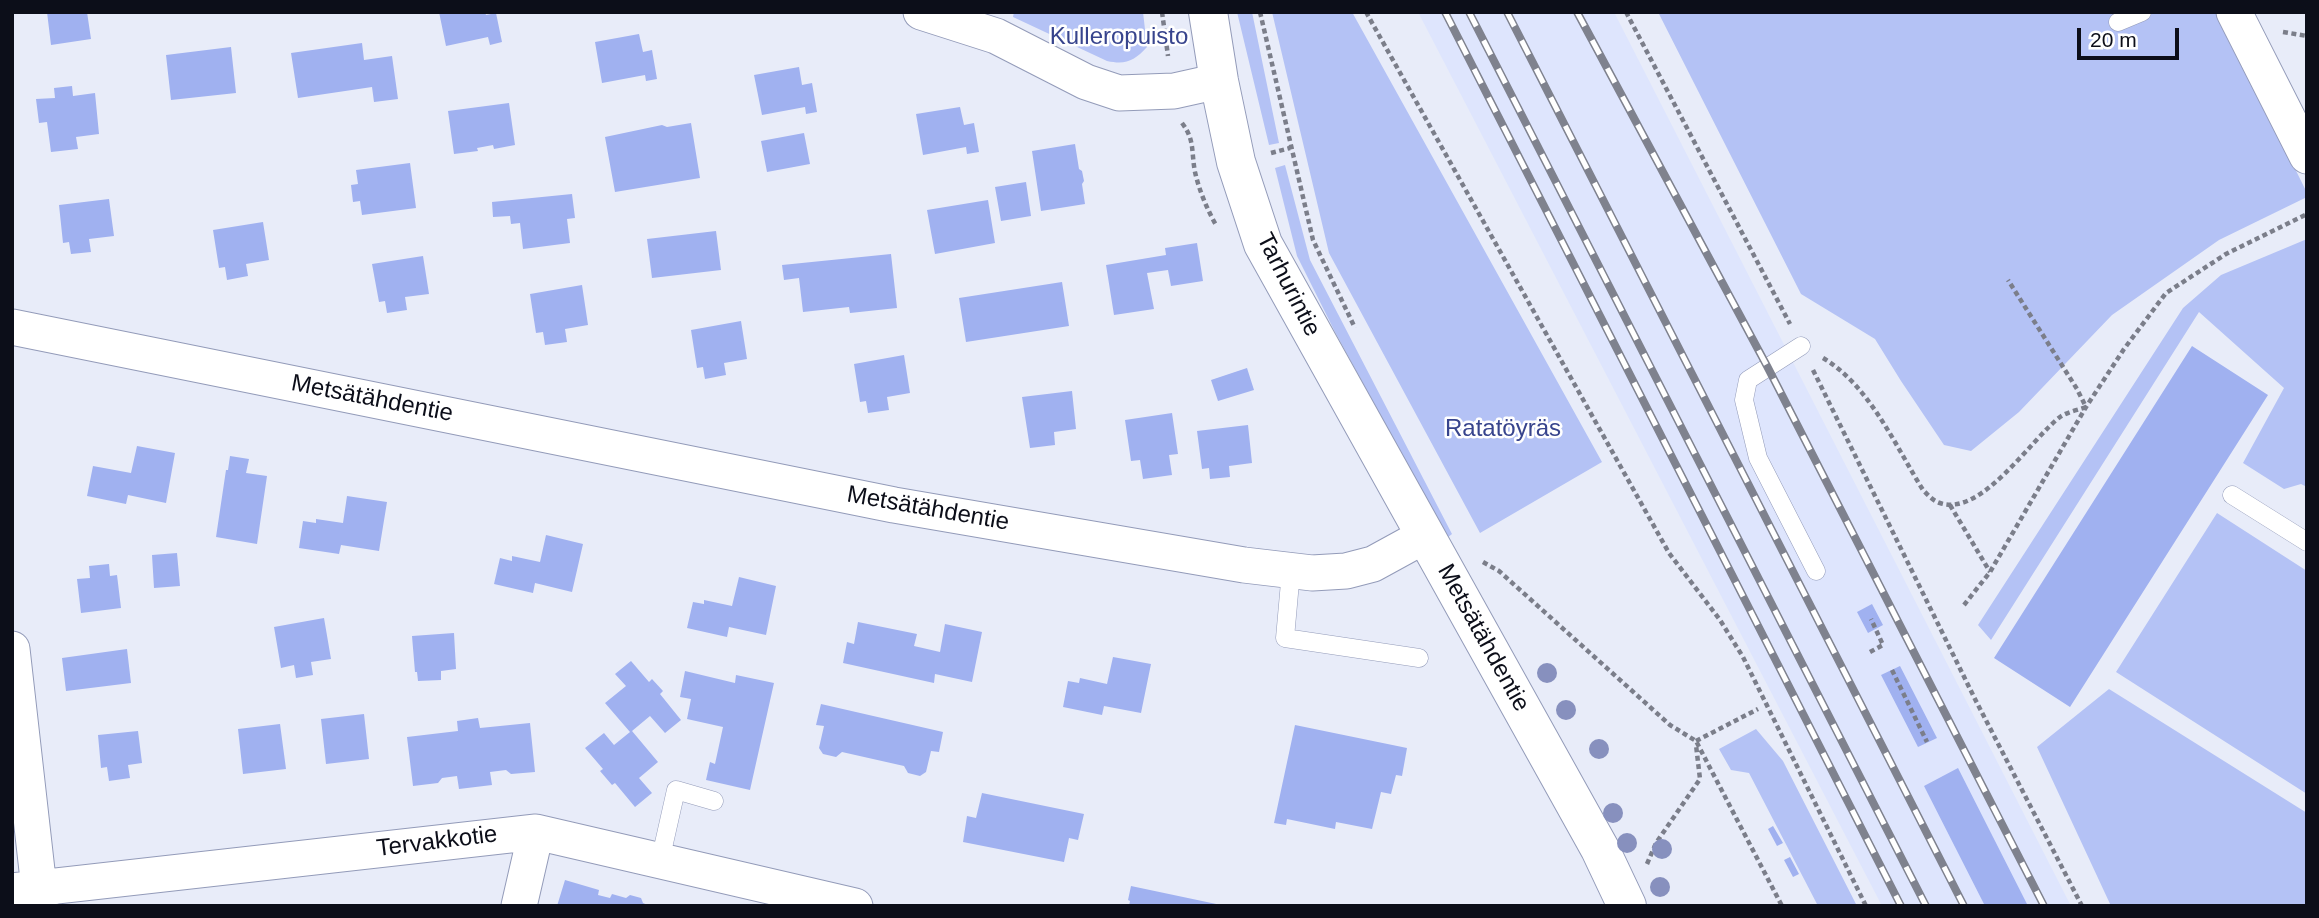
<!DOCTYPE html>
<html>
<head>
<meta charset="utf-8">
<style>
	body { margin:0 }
	#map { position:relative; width:2319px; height:918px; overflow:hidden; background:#e8ecf9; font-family:Arial,sans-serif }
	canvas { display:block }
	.frame { position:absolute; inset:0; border:14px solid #0c0e19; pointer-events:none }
	.scale { position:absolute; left:2077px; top:28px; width:102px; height:32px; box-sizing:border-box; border:4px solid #0c0e19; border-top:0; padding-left:9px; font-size:21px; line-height:24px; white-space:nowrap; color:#0c0e19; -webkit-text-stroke:5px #fff; paint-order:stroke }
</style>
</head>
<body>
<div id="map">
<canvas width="2319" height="918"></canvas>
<div class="frame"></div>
<div class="scale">20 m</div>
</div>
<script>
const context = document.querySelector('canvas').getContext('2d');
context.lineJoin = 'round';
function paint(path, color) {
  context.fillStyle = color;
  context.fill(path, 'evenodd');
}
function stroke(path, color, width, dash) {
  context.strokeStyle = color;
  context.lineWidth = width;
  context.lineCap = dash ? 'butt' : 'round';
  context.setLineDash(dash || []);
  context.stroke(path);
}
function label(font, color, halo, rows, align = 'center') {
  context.font = font + ' Arial,sans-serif';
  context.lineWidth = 5;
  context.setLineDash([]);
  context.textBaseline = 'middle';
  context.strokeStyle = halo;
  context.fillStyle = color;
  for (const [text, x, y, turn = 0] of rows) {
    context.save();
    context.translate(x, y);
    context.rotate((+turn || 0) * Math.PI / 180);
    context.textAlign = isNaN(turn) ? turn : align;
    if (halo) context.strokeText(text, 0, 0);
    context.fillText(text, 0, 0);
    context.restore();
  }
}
const built = new Path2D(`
	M1418,12H1614L2071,906H1882Z`);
const green = new Path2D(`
	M1014,12H1143L1147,47C1134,61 1126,65 1107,61L1013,17Z
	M1237,12H1252L1279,143L1269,145Z
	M1272,12H1352L1602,462L1480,533L1329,253Z
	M1658,12H2218L2307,193V197L2219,240L2112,315L2019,412L1971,451L1944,445L1901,381L1875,339L1801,294Z
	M1285,165L1310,260L1452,534L1447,538L1335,332L1297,256L1275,168Z
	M2307,239V487L2301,484L2284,489L2243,463L2284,388L2199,312L1991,640L1978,625L2183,308L2221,275Z
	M2217,513L2307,571V794L2116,672Z
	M2109,689L2307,813V906H2111L2037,747Z
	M1756,729L1783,761L1857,906H1818L1749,773L1731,770L1719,749Z`);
const building = new Path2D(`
	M47,12H87L91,39L51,45Z
	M439,12H485L486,15L496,13L502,42L490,45L488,37L446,46Z
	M639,34L643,52L652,50L657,79L646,81L645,75L602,83L595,42Z
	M362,43L364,60L392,56L398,99L374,102L372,87L298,98L291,53Z
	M231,47L236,93L171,100L166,55Z
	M799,67L802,85L812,83L817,112L806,114L805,107L762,115L754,75Z
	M72,86L73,96L95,93L99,134L76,137L78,149L51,152L47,122L39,123L36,99L55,98L54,88Z
	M509,103L515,145L494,149L493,145L477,148L478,151L454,154L448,111Z
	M960,107L964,125L974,123L979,152L967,154L966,147L923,155L916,114Z
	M691,123L700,178L615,192L605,137L662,125L667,127Z
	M804,133L810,164L767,172L761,141Z
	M1075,144L1079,169L1082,171L1084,181L1082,184L1085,204L1041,211L1032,151Z
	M410,163L416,208L362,215L360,201L353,202L351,185L358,184L356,170Z
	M1026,182L1031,216L1001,221L995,187Z
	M572,194L575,218L567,219L570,243L523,249L520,223L511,224L510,216L493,217L492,202Z
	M109,199L114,236L89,239L91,252L71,254L69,242L63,243L59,205Z
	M988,200L995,243L935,254L927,210Z
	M263,222L269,260L246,264L248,276L227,280L225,267L219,268L213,230Z
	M716,231L721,270L652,278L647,239Z
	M1197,243L1203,281L1171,286L1168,270L1147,273L1154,309L1114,315L1106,265L1166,255L1165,248Z
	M891,254L897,308L850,313L849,307L803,312L799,278L784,280L782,265Z
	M423,256L429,294L405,297L407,310L387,313L385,301L379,302L372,264Z
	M1062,282L1069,326L966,342L959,298Z
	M582,285L588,325L565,329L567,342L545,345L543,332L536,333L530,294Z
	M741,321L747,359L724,363L726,375L705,379L703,367L697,368L691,330Z
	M2192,346L2268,395L2070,707L1994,658Z
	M904,355L910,393L887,397L889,410L868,413L866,401L860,402L854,364Z
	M1247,368L1254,390L1218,401L1211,380Z
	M1072,391L1076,429L1054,432L1055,445L1030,448L1022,397Z
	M1172,413L1178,454L1169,455L1172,475L1143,479L1140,460L1131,461L1125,420Z
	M1248,425L1252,463L1229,466L1230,477L1210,479L1209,468L1202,469L1197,431Z
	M137,446L175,453L166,503L128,495L126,504L87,496L93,466L131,473Z
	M230,456L249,459L246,473L267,476L257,544L216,537L226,470H228Z
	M347,496L387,502L379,551L341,545L339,554L299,548L303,521L316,523V519L343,523Z
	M546,535L583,544L572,592L535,583L533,593L494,584L500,558L512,561V556L540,562Z
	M177,553L180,586L154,588L152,555Z
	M109,564L110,576L117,575L121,608L81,613L77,579L90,578L89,566Z
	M739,577L776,586L766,635L729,627L727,637L687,628L693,602L704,604V600L732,606Z
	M1872,604L1883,625L1868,633L1857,612Z
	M324,618L331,659L311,662L313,675L296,678L294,665L281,668L274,627Z
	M858,622L917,634L914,646L940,652L945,624L982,632L972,682L935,674L934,683L843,663L847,642L854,644Z
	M454,633L456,669L441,671V680L418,681L417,672H415L412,636Z
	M127,649L131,683L66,691L62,658Z
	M1113,657L1151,664L1141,713L1104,706L1102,715L1063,707L1068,681L1079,683L1080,678L1107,684Z
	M631,661L649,682L652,679L663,691L660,694L681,720L665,733L650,716L632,731L658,762L639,778L652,793L635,807L615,783L612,785L600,771L603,769L585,748L604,733L614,745L630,732L605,703L626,686L615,674Z
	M1900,666L1937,738L1918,747L1881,675Z
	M685,671L735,683L736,675L774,683L750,790L706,780L710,762L715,764L723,727L687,719L691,699L680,697Z
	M821,704L943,732L939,752L931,751L926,772L920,776L908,773L904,766L842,752L836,757L823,754L819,748L824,726L816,725Z
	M364,714L369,759L326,764L321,719Z
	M478,718L480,728L530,723L535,772L511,774L506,770L490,772L492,785L459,789L457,776L442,778L438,783L413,786L407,737L458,731L457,721Z
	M280,724L286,769L243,774L238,729Z
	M1295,725L1407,748L1402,776L1396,775L1391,794L1381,792L1372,829L1336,822L1335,829L1287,819L1286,825L1274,823Z
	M138,731L142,763L128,765L130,778L109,781L107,767L101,768L98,735Z
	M1958,768L2028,906H1985L1924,786Z
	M982,793L1084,814L1078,840L1069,838L1064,862L963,842L967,816L976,818Z
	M1773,826L1783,843L1777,846L1768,829Z
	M1790,857L1799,874L1793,877L1784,860Z
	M565,880L599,890L598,895L610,898L612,894L626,898L630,895L641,898L643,903L650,906H557Z
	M1131,886L1221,905V906H1129L1130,901L1128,900Z`);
const path = new Path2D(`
	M1162,12L1168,56
	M1260,12L1313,240L1355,328
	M1366,12L1669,553L1720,620L1743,657L1866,906
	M1626,12L1790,324
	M2283,32L2307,36
	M1182,123C1195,140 1191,151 1195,172C1199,190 1207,209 1216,225
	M1271,153L1290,148
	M1823,358C1869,385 1895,445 1923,490C1928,495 1933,501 1940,503C1982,517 2031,439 2060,417C2067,412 2078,410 2086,407L2077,389L2008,280
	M1813,370L1976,701L2082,906
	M1950,505L1990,572
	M1483,562L1499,571L1670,725L1696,741L1782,906
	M1964,605L1990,572L2086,407L2124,349L2166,293L2226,254L2307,214
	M1870,652L1883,645L1871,619
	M1892,670L1927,742
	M1696,741L1758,709
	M1647,864L1656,843L1700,779L1696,745`);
const lane = new Path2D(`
	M2118,22L2142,12
	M1801,346L1748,380L1744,400L1758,458L1816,571
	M2232,495L2307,542
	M1291,571L1285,638L1419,658
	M660,861L676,790L714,801`);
const street = new Path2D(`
	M921,12L996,36L1086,82L1119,93L1174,91L1219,81
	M2234,12L2307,156
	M12,327L894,505L1244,565L1312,573L1346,571L1373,564L1426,535
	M12,649L41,906
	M12,891L536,832L855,906
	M519,906L536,832`);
const secondary = new Path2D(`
	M1208,12L1219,81L1236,162L1263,244L1600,849L1627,906`);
const rail = new Path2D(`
	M1445,12L1901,906
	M1469,12L1926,906
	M1507,12L1964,906
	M1577,12L1767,366L2044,906`);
const trees = [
	[1547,673],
	[1566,710],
	[1599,749],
	[1613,813],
	[1627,843],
	[1662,849],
	[1660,887]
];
const parkNames = [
	["Kulleropuisto",1119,37],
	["Ratatöyräs",1503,429]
];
const streetNames = [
	["Tarhurintie",1288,285,63],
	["Metsätähdentie",372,399,11],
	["Metsätähdentie",928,509,10],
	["Metsätähdentie",1483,638,61],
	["Tervakkotie",437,842,-7]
];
paint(built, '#dee5fd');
paint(green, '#b4c2f5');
paint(building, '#a0b1f0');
stroke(lane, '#939bb9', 19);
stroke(street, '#939bb9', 37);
stroke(secondary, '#939bb9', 40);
stroke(path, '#7b7e8a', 4.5, [5, 3.5]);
stroke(lane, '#fff', 18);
stroke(street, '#fff', 35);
stroke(secondary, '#fff', 38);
stroke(rail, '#7f828e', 8);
stroke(rail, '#fff', 5, [16]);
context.fillStyle = '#8790be';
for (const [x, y] of trees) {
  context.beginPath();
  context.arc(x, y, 10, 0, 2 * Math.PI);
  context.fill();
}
label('24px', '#37448d', '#fff', parkNames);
label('24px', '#0c0e19', '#fff', streetNames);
</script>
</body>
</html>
